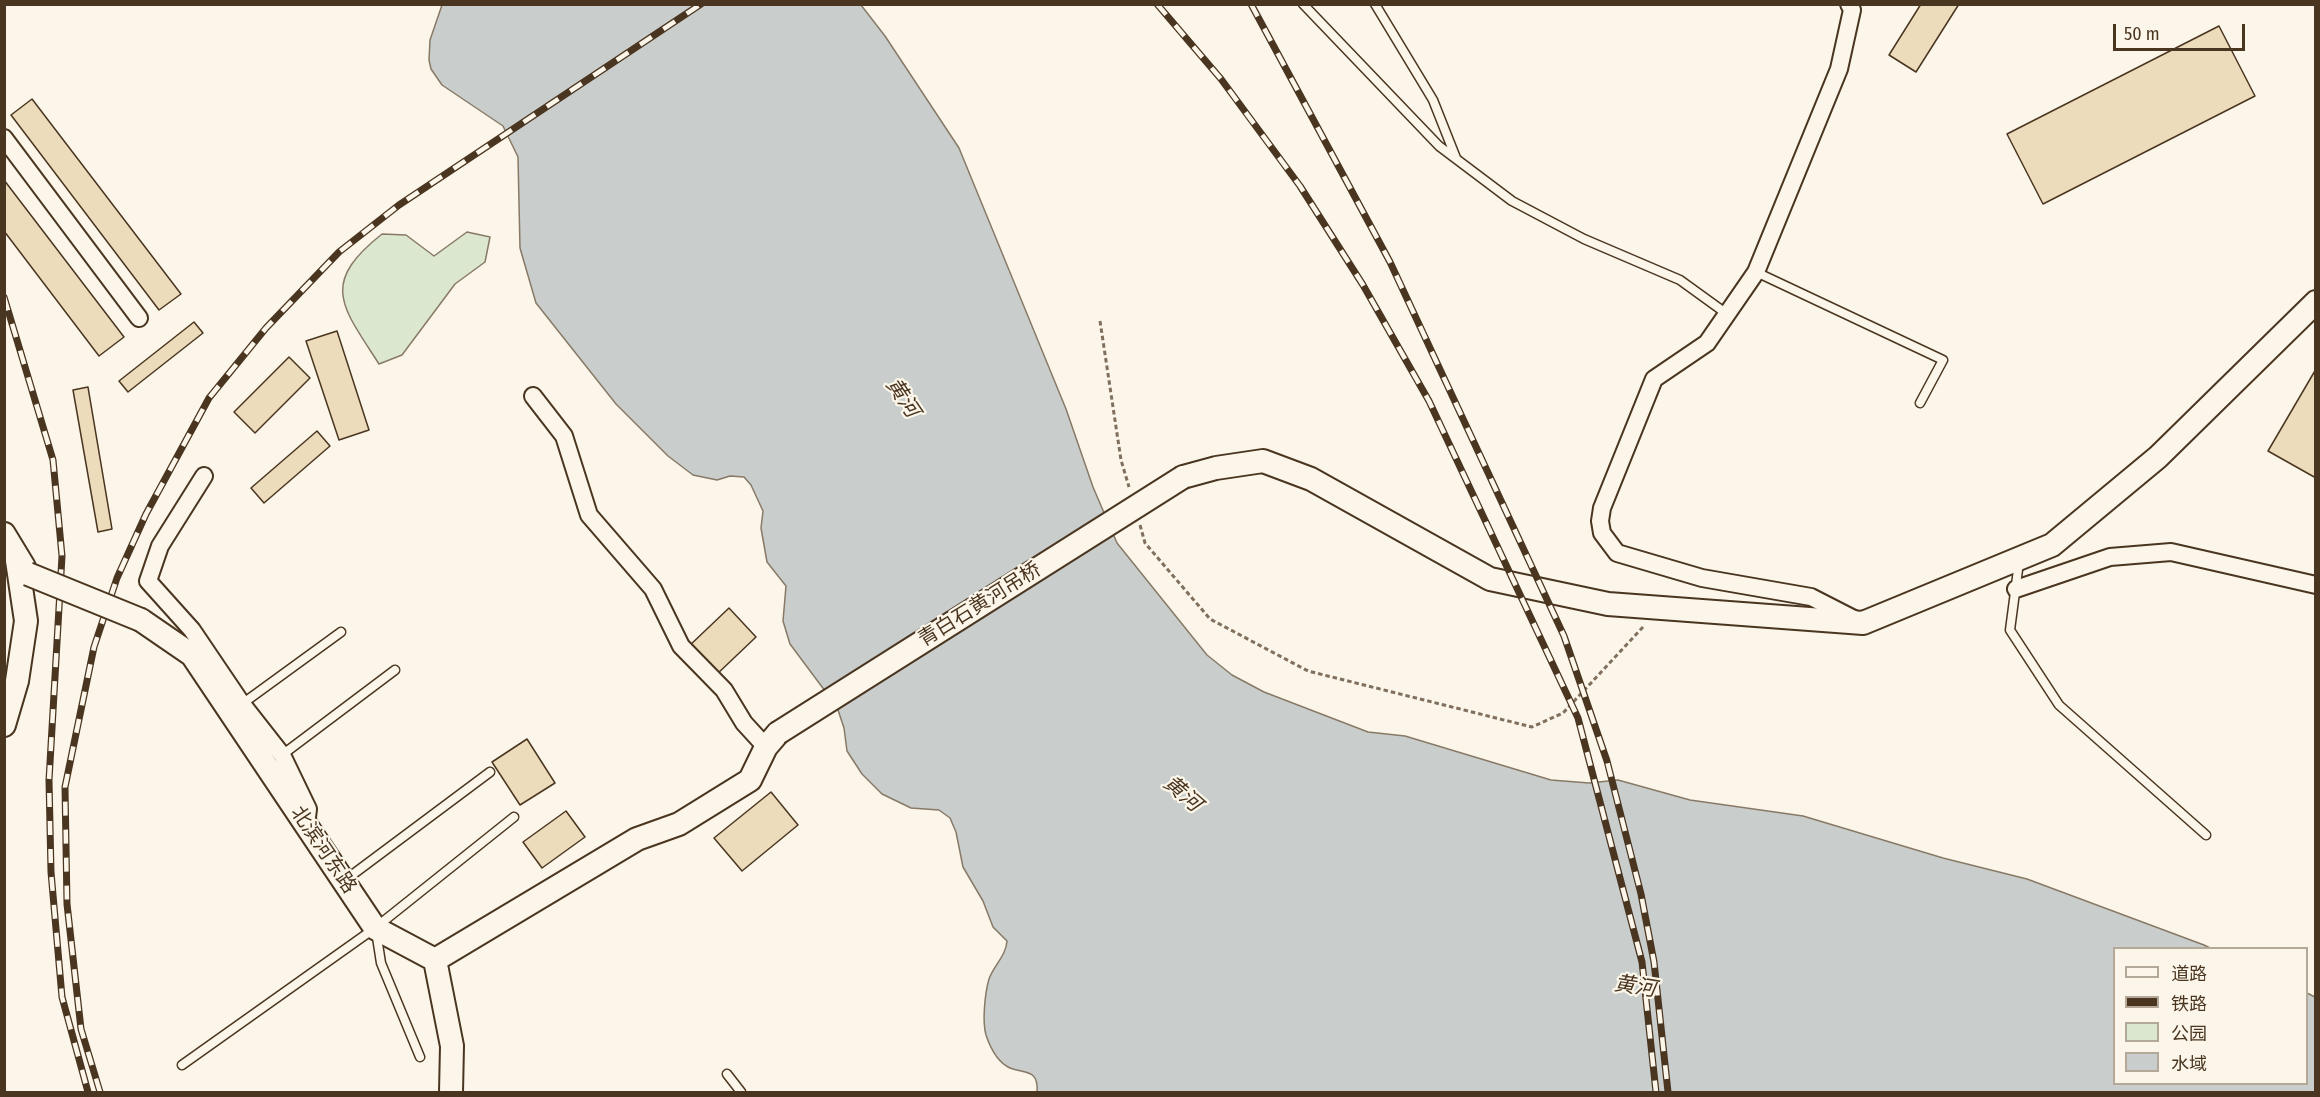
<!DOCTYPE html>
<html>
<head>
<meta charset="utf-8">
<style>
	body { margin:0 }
	#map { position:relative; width:2320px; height:1097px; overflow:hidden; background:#fbf6e9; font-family:"Fira Sans Condensed","Noto Sans SC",sans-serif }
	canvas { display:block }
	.frame { position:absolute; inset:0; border:6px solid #4a3520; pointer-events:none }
	.legend { position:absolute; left:2113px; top:947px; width:195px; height:138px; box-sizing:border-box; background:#fbf6e9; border:2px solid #b4a999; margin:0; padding:8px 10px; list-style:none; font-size:18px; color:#4a3520 }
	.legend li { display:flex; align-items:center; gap:12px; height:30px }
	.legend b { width:30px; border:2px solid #b4a999 }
	.scale { position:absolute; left:2113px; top:24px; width:132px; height:27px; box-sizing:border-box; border:3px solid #4a3520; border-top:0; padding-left:8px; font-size:18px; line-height:21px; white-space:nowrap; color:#4a3520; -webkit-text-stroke:4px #fbf6e9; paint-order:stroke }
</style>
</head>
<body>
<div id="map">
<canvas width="2320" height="1097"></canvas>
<div class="frame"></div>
<ul class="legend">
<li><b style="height:8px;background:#fbf6e9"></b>道路</li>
<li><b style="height:8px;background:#4a3520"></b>铁路</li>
<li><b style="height:16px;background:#dce7d0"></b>公园</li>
<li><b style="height:16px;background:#c9cecd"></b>水域</li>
</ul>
<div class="scale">50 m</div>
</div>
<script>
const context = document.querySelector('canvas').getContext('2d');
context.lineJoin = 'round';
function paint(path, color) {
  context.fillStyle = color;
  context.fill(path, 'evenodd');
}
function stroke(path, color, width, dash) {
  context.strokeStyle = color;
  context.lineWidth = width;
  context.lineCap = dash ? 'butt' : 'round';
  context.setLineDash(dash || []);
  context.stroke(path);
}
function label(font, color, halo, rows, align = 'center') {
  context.font = font + ' "Fira Sans Condensed","Noto Sans SC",sans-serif';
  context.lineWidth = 4.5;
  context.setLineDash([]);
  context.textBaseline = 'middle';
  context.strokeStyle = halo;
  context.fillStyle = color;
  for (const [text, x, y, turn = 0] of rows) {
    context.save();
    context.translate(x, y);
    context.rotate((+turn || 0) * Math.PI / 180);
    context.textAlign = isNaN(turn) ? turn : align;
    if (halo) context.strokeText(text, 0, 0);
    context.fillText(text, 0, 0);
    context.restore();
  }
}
const green = new Path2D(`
	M467,232L490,237L485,262L455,284L402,355L379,364C342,306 319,284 382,234L406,235L434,256Z`);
const water = new Path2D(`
	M442,5H861L885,36L959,148L1066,409L1093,487L1117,543L1207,655L1232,675L1264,692L1368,732L1405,736L1551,780L1589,783L1618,780L1690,800L1803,816L1943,858L2027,879L2204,945L2210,948H2114V1084H2306L2307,993L2315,997V1092H1037C1039,1069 1025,1074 1010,1068C997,1062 990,1047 986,1035C982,1021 985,993 989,979C994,965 1006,956 1007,941L993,927L983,901L963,867L956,832L950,818L939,810L911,808L882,794L862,774L847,751L844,728L837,707L790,644L783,621L786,586L767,562L761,528L763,511L751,485L744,477L730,476L717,480L693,475L668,456L616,404L536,303L520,248L518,157L503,126L442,85L431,69L429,60L430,40Z`);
const building = new Path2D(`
	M1921,4H1959L1916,72L1889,55Z
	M2219,26L2255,96L2043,204L2007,134Z
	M32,99L181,294L159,310L11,115Z
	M4,180L124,337L99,356L4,231Z
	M194,322L203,333L128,392L119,381Z
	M337,331L369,430L339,440L306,341Z
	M289,357L310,378L255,433L234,412Z
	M2316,369V478L2268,451Z
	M88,387L112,529L98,532L73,390Z
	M317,431L330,446L264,503L251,488Z
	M729,608L756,637L715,676L688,647Z
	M527,739L555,783L520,805L492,762Z
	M771,792L798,825L742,871L714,838Z
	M566,811L585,837L542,868L523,842Z`);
const path = new Path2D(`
	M1100,321L1121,460L1129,487
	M1140,525L1145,543L1210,619L1308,671L1532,727L1563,713L1643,627`);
const lane = new Path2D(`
	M1303,4L1439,146L1512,201L1584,239L1680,280L1727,314
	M1375,4L1433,100L1456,158
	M1756,272L1943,360L1920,403
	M2019,562L2010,630L2059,705L2206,835
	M242,704L341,632
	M282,755L395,670
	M344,881L490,772
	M376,931L381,963L420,1057
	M182,1065L375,928L514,817
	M727,1074L741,1092`);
const street = new Path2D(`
	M1849,4L1852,10L1839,69L1756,272L1707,343L1654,379L1602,508L1600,521L1602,533L1617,553L1702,578L1811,597L1854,619
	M4,138L139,318
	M533,396L564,436L589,515L653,589L681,646L724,690L744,723L766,747
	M204,476L160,546L148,581L192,630L242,704L282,755L308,809L306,825
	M2016,589L2110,557L2171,552L2316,585`);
const secondary = new Path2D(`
	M1183,477L1216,468L1263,461L1311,479L1490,579L1608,604L1863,623L2052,545L2158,457L2316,302
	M4,534L24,567
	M141,620L192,655L375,928L435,960L452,1046L451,1092
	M4,725L17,681L26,621L16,554
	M435,960L637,839L679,824L750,780L766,747L778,733`);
const rail = new Path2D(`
	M1157,4L1221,79L1300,186L1363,285L1429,401L1578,718L1642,962L1656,1092
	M1251,4L1390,262L1564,636L1607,761L1641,894L1654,962L1668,1092
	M4,297L53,460L62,556L49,780L51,872L62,997L88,1092
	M100,1092L81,1029L67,904L65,787L94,647L117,578L146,514L209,398L266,328L339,252L399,205L701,4`);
const secondaryBridge = new Path2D(`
	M28,574L141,620
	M778,733L1183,477`);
const streetNames = [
	["青白石黄河吊桥",980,605,-32],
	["北滨河东路",323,850,56]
];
const waterNames = [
	["黄河",902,398,56],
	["黄河",1182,794,41],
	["黄河",1635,987,9]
];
paint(green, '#dce7d0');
stroke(green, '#887966', 1.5);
paint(water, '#c9cecd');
stroke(water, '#887966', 1.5);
paint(building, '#ecdcbc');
stroke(building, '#4a3520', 1.5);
stroke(lane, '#4a3520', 11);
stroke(street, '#4a3520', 20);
stroke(secondary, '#4a3520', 26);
stroke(path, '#7f6f5c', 3, [4.5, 3]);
stroke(lane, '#fbf6e9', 8);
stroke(street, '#fbf6e9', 16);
stroke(secondary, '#fbf6e9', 22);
stroke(rail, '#4a3520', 7);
stroke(rail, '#fbf6e9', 4.5, [14]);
stroke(secondaryBridge, '#4a3520', 26, []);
stroke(secondaryBridge, '#fbf6e9', 22);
label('20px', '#4a3520', '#fbf6e9', streetNames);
label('italic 21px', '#4a3520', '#fbf6e9', waterNames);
</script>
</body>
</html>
